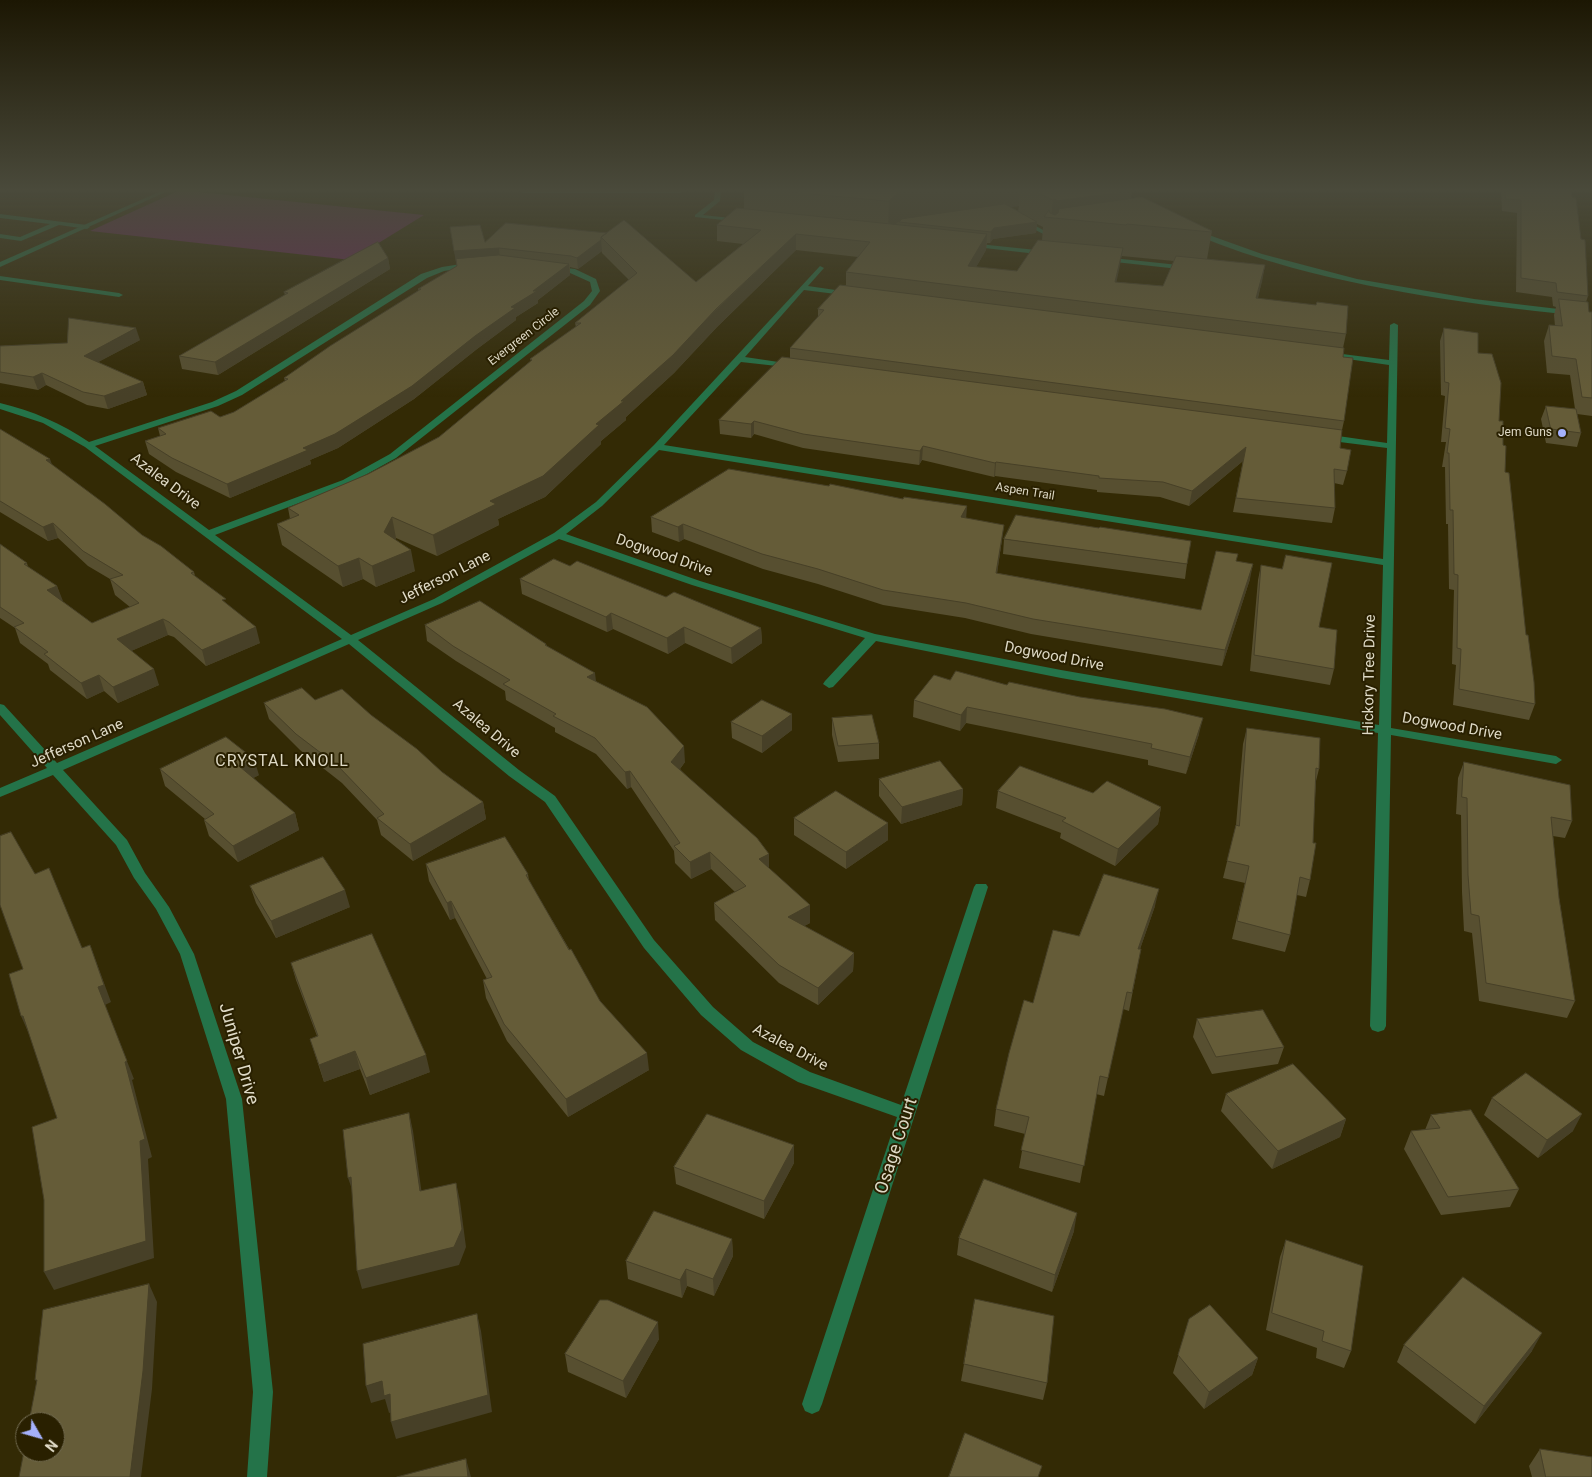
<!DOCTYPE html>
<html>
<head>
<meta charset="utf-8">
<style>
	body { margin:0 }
	#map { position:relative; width:1592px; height:1477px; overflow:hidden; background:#332a05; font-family:Roboto,sans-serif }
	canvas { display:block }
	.north { position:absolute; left:15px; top:1412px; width:50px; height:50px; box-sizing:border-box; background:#292000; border:1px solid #716a4f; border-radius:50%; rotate:128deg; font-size:14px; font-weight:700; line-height:20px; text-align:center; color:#ded9c5 }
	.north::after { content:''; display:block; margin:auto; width:18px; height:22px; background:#a5b1fc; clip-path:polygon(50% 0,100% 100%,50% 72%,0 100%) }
</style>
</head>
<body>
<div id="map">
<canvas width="1592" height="1477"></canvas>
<div class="north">N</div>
</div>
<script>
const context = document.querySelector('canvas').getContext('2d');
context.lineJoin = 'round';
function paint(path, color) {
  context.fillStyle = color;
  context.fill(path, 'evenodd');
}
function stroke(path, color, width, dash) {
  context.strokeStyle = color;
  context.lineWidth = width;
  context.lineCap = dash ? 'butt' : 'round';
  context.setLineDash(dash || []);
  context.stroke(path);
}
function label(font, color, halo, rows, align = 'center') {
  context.font = font + ' Roboto,sans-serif';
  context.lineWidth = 4;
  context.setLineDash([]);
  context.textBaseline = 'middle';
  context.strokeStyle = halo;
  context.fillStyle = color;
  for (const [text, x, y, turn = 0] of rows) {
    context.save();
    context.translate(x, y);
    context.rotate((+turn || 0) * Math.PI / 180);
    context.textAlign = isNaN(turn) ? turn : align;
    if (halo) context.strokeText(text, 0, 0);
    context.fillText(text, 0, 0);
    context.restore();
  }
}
const green = new Path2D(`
	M178,191H189L424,215L351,260L90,231Z`);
const service = new Path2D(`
	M715,191H721L720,201L703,215L740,219L742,220V222L695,217V215L714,200Z
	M0,214L87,225L90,227L87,229L59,225L21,241L0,238V234L20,237L50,224L0,218Z
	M1022,219L1053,235L1054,236L1049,237L1020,222V220Z
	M969,243L1046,251L1050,253L1046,255L967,246L966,245Z
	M1103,257L1188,266L1192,268L1188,270L1106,261H1103Z`);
const minor = new Path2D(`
	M1195,230L1262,254L1357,279L1474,299L1592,313V317C1491,307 1391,294 1293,268C1259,258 1225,248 1193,233L1192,232Z
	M474,262L478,264L477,266L444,271L427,278L242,395L218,406L95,446L209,530L343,480L390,454L584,301L592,291L590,282L570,273L550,270V266L575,269L596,279L600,291L590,305L396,458L349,484L215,535L351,635L434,599L554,533L596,502L654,445L820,266L824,268L808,286L849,292H852V296L804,290L745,357L792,364L796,366L795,368L741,362L664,445L1383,559L1387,448L1324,440L1319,437L1324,434L1387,443L1389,365L1327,356L1323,354L1327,352L1389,360L1390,325L1394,323L1398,325L1391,728L1556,756L1562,760L1556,764L1391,735L1386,1026L1384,1030L1378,1032L1372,1030L1370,1026L1378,733L1061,678L876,641L833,687L829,688L823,684L825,681L865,638L692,585L559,539L442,603L358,640L519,770L555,796L654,940L713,1007L753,1042L810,1072L901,1105L974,887L976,884H986L988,887L822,1404L819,1411L812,1414L805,1411L802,1404L897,1117L798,1082L741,1050L701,1015L644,948L545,802L509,776L349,644L63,770L127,840L145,873L169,907L194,954L242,1099L273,1392L267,1477H247L253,1392L226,1099L180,954L156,909L134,878L116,845L53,775L0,797V788L47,768L0,715V704L4,705L57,763L342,639L85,447L43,423L0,409V403C33,411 61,423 89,442L212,402L236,391L421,274L442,267ZM659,450L1383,565L1379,725L1061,670L875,634L700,581L566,534L602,506Z
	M0,276L119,293L123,295L119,297L0,280Z`);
const tertiary = new Path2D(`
	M161,191H168L0,267V262Z`);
const secondary = new Path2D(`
	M520,191H683L680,193H523Z`);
const wall = new Path2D(`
	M744,191H1130L1131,198L1212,231L1207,259L1265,265L1258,298L1346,334L1343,348L1344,421L1342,430L1340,448L1347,471L1343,485L1334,483L1335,508L1332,523L1233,512L1243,461L1189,506L1160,497L1097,492V490L995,476L994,477L922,460L919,465L803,448L754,434L751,438L720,434L719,420L790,358V348L818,317V309L846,285V272L858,257L796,250L717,327L674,373L626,417V420L601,441V444L545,497L498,519L499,525L437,556L396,538L395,540L415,571L376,587L363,579L343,587L282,545L277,524L290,519L288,508L368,474L439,437L531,361L530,359L576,327L575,323L629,280L602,253V251L578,269L570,267V275L538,300V303L516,317V320L477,349L414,399L338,448L310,460L311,464L230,498L176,472L149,454L145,441L160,436L158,428L220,417L234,412L285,381L284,378L418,291V289L457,266L450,227L485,242L607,233L696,282L743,244L717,241V225L744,209ZM1019,206L1018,211L1010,207ZM1037,224L1043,227L1042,240L1017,271L976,267L986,250L987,243H990L993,239L1036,233ZM1122,256L1174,261L1163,286L1116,282L1121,257Z
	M1501,191H1571L1588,296L1586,302L1589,312H1592V416L1577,414L1581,433L1577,447L1546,443L1541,419L1546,406L1575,409L1570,375L1547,373L1544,341L1549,325L1555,326L1554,315L1556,307L1553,306L1552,297L1516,292L1517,213L1502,211Z
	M388,258L390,269L218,375L182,369L179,356L285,295L284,292Z
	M1444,328L1478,353L1499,421L1503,445L1505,472L1535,704L1529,720L1453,705L1456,665L1452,664L1454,590L1449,589L1448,524H1446L1445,467H1442L1446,442H1441L1445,396L1441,395L1440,341Z
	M140,340L98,362L143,382L147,395L108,409L87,405L46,385L38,390L0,383V346Z
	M0,429L52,465L142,535L194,572L195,576L227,604L260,643L206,666L174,637L168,635L131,651L159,685L118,703L104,691L87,699L50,670L48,664L20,643L15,628L0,618V544L27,563L28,567L57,586L62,601L92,623L130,607L115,595L110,579L88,566L58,538L48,541L0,512Z
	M651,517L966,518L1002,539L997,573L1201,610L1236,561L1250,579L1222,666L1031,634L965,618L883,605L818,584L763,569L684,539L679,542L652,532Z
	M1004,539L1187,564L1185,579L1003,554Z
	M1261,565L1319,627L1334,669L1330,685L1250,671L1258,580Z
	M570,566L761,628L762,643L732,664L685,643L668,654L613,629L607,632L522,594L520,579Z
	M425,625L546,644L547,646L596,682L685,762L680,769L769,869L810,905V923L804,926L854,953L853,971L818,1005L779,983L715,920L714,903L735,892L711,869L691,879L675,863L674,851L631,787L627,789L596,754L555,732V728L506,700L505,691L456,661L427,641Z
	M950,680L1007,685L1199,734L1186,774L1148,765V760L966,723L960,731L913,717L914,700Z
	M315,700L371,715L442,772L483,802L486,819L413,861L381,835L377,820L342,783L300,750L269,719L264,703Z
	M832,718L879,743V759L838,762L832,735Z
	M731,722L792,730L762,753L732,738Z
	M1247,728L1319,769L1316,781L1310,880L1306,897L1297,895L1290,935L1285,952L1232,939L1245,883L1223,878L1236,825L1243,744Z
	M1464,762L1572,821L1565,838L1553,836L1559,898L1575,1001L1567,1018L1479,1001L1472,933L1464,931L1462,892L1461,815L1456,814L1458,778Z
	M160,769L259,775L253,778L295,813L299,830L238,862L209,836L204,820L205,819L165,786Z
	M879,779L963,789L962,805L901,824L879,796Z
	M998,791L1161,807L1158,824L1115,866L1060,838L1061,833L996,808Z
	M794,818L888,823V840L846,869L794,835Z
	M426,864L528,874L529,881L600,1001L649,1070L568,1117L507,1041L486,998L483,980L487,979L455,918L450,920L429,881Z
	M250,886L350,907L276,938L256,903Z
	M1155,906L1140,949H1141L1129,1011L1123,1009L1104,1096L1096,1094L1080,1183L1019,1168L1025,1134L994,1126L996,1109L1079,936Z
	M291,963L430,1072L370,1095L360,1069L324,1082L310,1039L317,1036L296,980Z
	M1197,1019L1284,1047L1278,1064L1212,1074L1193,1037Z
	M1226,1094L1346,1119L1340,1137L1272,1169L1221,1111Z
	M1492,1098L1573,1131L1538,1158L1484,1115Z
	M1431,1115L1519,1189L1510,1207L1441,1215L1404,1149L1411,1131L1425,1130Z
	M794,1145V1163L764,1219L676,1184L674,1167Z
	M1074,1231L1052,1292L957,1255L959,1238Z
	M732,1239L733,1256L714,1296L687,1286L682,1298L628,1279L626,1261Z
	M1286,1240L1351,1351L1344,1368L1316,1358L1317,1348L1266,1330L1280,1257Z
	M1189,1319L1258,1358L1252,1375L1204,1409L1173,1373Z
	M659,1339L626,1398L568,1372L565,1354Z
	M1404,1345L1532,1351L1475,1424L1397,1362Z
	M964,1364L1047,1383L1043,1400L961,1381Z
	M1540,1449L1592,1477H1532L1529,1466Z`);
const shadedWall = new Path2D(`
	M908,191H1020L1019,206L898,222L888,232L889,201L899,192Z
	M1132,191L1128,222L1051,218L1053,200Z
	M1037,222L1036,233L993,239L990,243L991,232L994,228Z
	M796,234V250L717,327L674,373L626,417V420L601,441V444L545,497L498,519L499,525L437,556L433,535L490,501L596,424Z
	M987,234L986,250L967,283L968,266Z
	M601,240L602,251L578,269L577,258Z
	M499,248L500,259L456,262L454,251Z
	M1123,248L1120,265L1113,299L1115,282Z
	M388,258L390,269L218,375L215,362Z
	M569,264L570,275L538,300V303L516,317V320L477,349L414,399L338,448L310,460L311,464L230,498L227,484L511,307Z
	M1265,265L1262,282L1253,315L1256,298Z
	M136,328L140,340L87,368L84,356Z
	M42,373L46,385L38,390L33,377Z
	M143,382L147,395L108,409L104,396Z
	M754,421V434L751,438V424Z
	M923,446L922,460L919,465L920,451Z
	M1246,447L1243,461L1189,506L1192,491Z
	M50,459L55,473L46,460Z
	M996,462L995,476L994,477L995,463Z
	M967,506L966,521L961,517Z
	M392,517L396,538L388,553L384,532Z
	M53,523L58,538L48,541L43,527Z
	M683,524L684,539L679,542L678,527Z
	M1004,525L995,588L996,573Z
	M411,550L415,571L376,587L372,566Z
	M359,558L363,579L343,587L338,566Z
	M1253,564L1250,579L1222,666L1225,650Z
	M57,586L63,601L52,606L47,590Z
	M611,613L613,629L607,632L606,617Z
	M163,619L168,635L122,655L117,639Z
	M256,627L260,643L206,666L202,650Z
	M684,627L685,643L668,654L667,638Z
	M761,628L762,643L732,664L731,648Z
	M154,669L159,685L118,703L113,687Z
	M595,673L597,689L587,677Z
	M99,675L104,691L87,699L81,683Z
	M967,707L966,723L960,731L961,715Z
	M792,714V730L762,753V736Z
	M1203,718L1199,734L1186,774L1190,757Z
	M684,746L685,762L673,778L671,762Z
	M254,759L259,775L244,783L239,766Z
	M630,771L631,787L627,789L625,772Z
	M963,789L962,805L901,824L902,807Z
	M483,802L486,819L413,861L410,844Z
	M1161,807L1158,824L1115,866L1118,849Z
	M295,813L299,830L238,862L233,846Z
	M888,823V840L846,869V852Z
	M710,852L711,869L691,879L690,862Z
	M769,854V871L759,859Z
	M1159,889L1155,906L1134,966L1138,949Z
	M345,890L350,907L276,938L271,921Z
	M451,901L455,918L450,920L447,903Z
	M810,905V923L788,935V917Z
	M90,945L111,1002L105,1005L134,1079L132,1080L152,1157L148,1159L154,1258L54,1290L44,1272L98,987Z
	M854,953L853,971L818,1005V988Z
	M21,1016H23L29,1034Z
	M355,1051L360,1069L324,1082L319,1065Z
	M647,1053L649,1070L568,1117L566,1099Z
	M426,1055L430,1072L370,1095L366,1078Z
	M409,1113L413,1131L424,1209L420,1191Z
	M1582,1114L1573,1131L1538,1158L1547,1140Z
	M1346,1119L1340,1137L1272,1169L1278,1151Z
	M794,1145V1163L764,1219V1201Z
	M351,1177L354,1195L348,1178Z
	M456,1183L460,1201L466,1247L459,1265L362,1289L357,1271Z
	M1077,1213L1074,1231L1052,1292L1055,1275Z
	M732,1239L733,1256L714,1296L713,1279Z
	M686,1269L687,1286L682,1298L680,1280Z
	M149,1284L157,1302L152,1389L141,1477H130Z
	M477,1314L481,1331L492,1412L396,1439L391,1422Z
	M658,1322L659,1339L626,1398L623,1381Z
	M1542,1333L1532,1351L1475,1424L1484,1406Z
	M1258,1358L1252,1375L1204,1409L1209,1392Z
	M382,1381L390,1394L395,1411L389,1413L385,1399L371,1403L366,1386Z
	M466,1459L471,1477H468Z`);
const building = new Path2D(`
	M779,191H908L899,192L889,201Z
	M1035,191H1132L1056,201V199L1053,200Z
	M1505,191H1571L1572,197L1576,198L1581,239L1585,240L1588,296L1557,292L1556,283L1521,278V200L1506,199Z
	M1142,197L1212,231L1211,232L1127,224L1126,225L1044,217L1049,210L1050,213L1055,215L1058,213L1059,209Z
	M1005,204L1037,222L994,228L991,232L899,222L902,219Z
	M737,208L987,234L968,266L1017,271L1038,240L1123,248L1115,282L1163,286L1176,256L1265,265L1256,298L1316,305L1317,302L1348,306L1346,334L846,272L870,242L796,234L716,309L673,355L621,401H624L596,424L599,425L543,476L490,501L496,504L433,535L392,517L384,532L411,550L372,566L359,558L338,566L277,524L299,515L288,508L368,474L439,437L532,360L530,359L581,323H575L637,273L601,237L624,220L696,282L761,230L717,225Z
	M506,223L607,233L601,237V240L577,258L571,256L499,248L454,251L450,227L480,225L485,242Z
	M378,242L388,258L215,362L179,356L288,293L284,292Z
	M499,255L569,264L533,291H537L511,307L515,308L475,336L412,386L335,434L303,448L308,450L227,484L172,458L145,441L166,434L158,428L211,411L220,417L234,412L288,379L284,378L330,346L421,289H418L457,266L456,259Z
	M840,285L1344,348L1343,357L1353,358L1344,421L790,348L824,310L818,309Z
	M1559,299L1588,302L1589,312H1592V398L1582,397L1576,359L1552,356L1549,325L1562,326Z
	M69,318L136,328L84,356L143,382L104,396L83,392L42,373L33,377L0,372V346L67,343Z
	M1444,328L1478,333V353L1492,354L1501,383L1499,421H1503V445L1506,446L1505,472L1509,473L1526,635H1528L1534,682L1535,704L1459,689L1461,649L1457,648L1458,575L1454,574L1453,510H1450L1449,453H1447L1450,429L1445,428L1449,383L1445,382Z
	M782,357L1342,430L1340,448L1351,450L1347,471L1334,469L1335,508L1236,498L1246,447L1192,491L1163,482L1099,478V476L996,462L995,463L923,446L920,451L803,434L754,421L751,424L719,420Z
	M1546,406L1576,409L1581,433L1551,429Z
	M0,429L50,459L46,460L105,504L142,535L161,546L194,572L191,573L226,599L222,600L256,627L202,650L169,622L163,619L117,639L154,669L113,687L99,675L81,683L44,654L48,652L14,627L24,623L0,607V544L27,563L24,564L57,586L47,590L92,623L139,603L110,579L123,575L83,551L53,523L43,527L0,501Z
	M729,469L829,486L830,484L903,499L904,497L967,506L961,517L1004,525L996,573L1201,610L1216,551L1238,554L1236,561L1253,564L1225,650L1033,619L966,603L883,590L818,569L762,554L683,524L678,527L651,517Z
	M1016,515L1099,528L1100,527L1191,541L1187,564L1004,539Z
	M1286,555L1332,563L1319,627L1337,630L1334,669L1254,655L1261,565L1282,569Z
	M554,559L570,566L577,561L666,597L674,592L761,628L731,648L684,627L667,638L611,613L606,617L520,579Z
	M480,601L546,644L545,645L595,673L587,677L647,707L684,746L671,762L757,838L769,854L759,859L810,905L788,917L854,953L818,988L779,965L714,903L746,886L710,852L690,862L674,846L680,843L630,771L625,772L595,738L553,716L556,714L503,684L510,680L453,646L425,625Z
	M956,671L1007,685L1009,682L1080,697L1165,709L1203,718L1190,757L1151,748L1152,744L967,707L961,715L914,700L934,675L950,680Z
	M302,688L315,700L342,689L371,715L417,749L442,772L483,802L410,844L377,818L384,814L338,766L296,734L264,703Z
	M762,700L792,714L762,736L731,722Z
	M872,715L879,743L838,746L832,718Z
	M1247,728L1320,738L1319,769L1316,768L1313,843H1316L1310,880L1300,877L1290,935L1237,921L1249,866L1227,861L1236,825L1239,826Z
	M226,737L254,759L239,766L295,813L233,846L204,820L214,814L160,769Z
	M940,761L963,789L902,807L879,779Z
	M1464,762L1570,785L1572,821L1551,817L1559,898L1575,1001L1486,983L1479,916L1471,914L1468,875L1467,798L1462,797Z
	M1020,766L1093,793L1107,781L1161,807L1118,849L1062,821L1066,818L998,791Z
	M836,791L888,823L846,852L794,818Z
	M11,832L35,874L49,868L82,948L90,945L104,985L98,987L127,1061L125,1062L145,1139L140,1141L146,1241L44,1272V1200L32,1127L57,1118L23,1016H21L9,974L23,969L0,905V836Z
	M505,837L528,874L526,875L569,950L571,949L600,1001L647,1053L566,1099L504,1024L483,980L492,977L451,901L447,903L426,864Z
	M323,857L345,890L271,921L250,886Z
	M1104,874L1159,889L1138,949H1141L1132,993L1127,992L1108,1078L1100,1076L1084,1166L1021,1150L1029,1117L996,1109L1009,1053L1024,1000L1033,1003L1053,930L1079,936Z
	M372,934L426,1055L366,1078L355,1051L319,1065L310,1039L318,1036L291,963Z
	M1263,1010L1284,1047L1216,1057L1197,1019Z
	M1293,1064L1346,1119L1278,1151L1226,1094Z
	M1526,1073L1582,1114L1547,1140L1492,1098Z
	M1471,1110L1519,1189L1448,1197L1411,1131L1440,1128L1431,1115Z
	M409,1113L420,1191L456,1183L462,1229L454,1247L357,1271L351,1177L348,1178L343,1130Z
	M707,1114L794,1145L764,1201L674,1167Z
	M984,1179L1077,1213L1055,1275L959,1238Z
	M654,1211L732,1239L713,1279L686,1269L680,1280L626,1261Z
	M1286,1240L1363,1266L1351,1351L1322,1341L1324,1331L1272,1313Z
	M1463,1277L1542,1333L1484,1406L1404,1345Z
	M149,1284L143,1371L130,1477H19L25,1446V1452H55V1422H29L37,1380H35L43,1310Z
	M975,1299L1054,1316L1047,1383L964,1364Z
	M600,1300H608L658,1322L623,1381L565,1354Z
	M1210,1305L1258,1358L1209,1392L1178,1355L1189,1319Z
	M477,1314L488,1395L391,1422L390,1394L384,1396L382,1381L366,1386L363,1344Z
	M965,1433L1042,1466L1038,1477H949Z
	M1540,1449L1592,1457V1477H1546Z
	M466,1459L468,1477H397Z`);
const markers = [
	[1562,433,5,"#a5b1fc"]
];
const farStreetnames = [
	["Evergreen Circle",524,337,-38],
	["Aspen Trail",1025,492,9]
];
const farPoinames = [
	["Jem Guns",1552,433]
];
const streetNames = [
	["Azalea Drive",165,482,37],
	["Dogwood Drive",664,556,19],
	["Jefferson Lane",445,578,-27],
	["Dogwood Drive",1054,657,11],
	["Hickory Tree Drive",1370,675,-89],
	["Dogwood Drive",1452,727,10],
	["Azalea Drive",486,729,40],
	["Jefferson Lane",77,744,-24],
	["Azalea Drive",790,1048,28]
];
const neighbourhoodNames = [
	["CRYSTAL KNOLL",282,762]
];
const nearStreetnames = [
	["Juniper Drive",238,1054,74],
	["Osage Court",897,1146,-72]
];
paint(green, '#6b275d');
paint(service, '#247349');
paint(minor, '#247349');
paint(tertiary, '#247349');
paint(secondary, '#339762');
paint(wall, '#574f30');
paint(shadedWall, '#474027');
paint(building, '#655c38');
stroke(building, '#474027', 1);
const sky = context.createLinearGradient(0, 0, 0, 397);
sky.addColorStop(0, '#1c1703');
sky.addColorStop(0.48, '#4a4a3b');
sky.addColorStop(1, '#4a4a3b00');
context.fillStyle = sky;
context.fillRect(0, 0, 1592, 397);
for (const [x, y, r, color] of markers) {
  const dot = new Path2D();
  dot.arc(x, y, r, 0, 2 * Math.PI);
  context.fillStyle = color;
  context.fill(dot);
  stroke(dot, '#292000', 2);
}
label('12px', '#ded9c5', '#292000', farStreetnames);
label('12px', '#ded9c5', '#292000', farPoinames, 'right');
label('15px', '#ded9c5', '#292000', streetNames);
context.letterSpacing = '1px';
label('16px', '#ded9c5', '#292000', neighbourhoodNames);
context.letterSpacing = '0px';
label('18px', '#ded9c5', '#292000', nearStreetnames);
</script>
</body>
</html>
